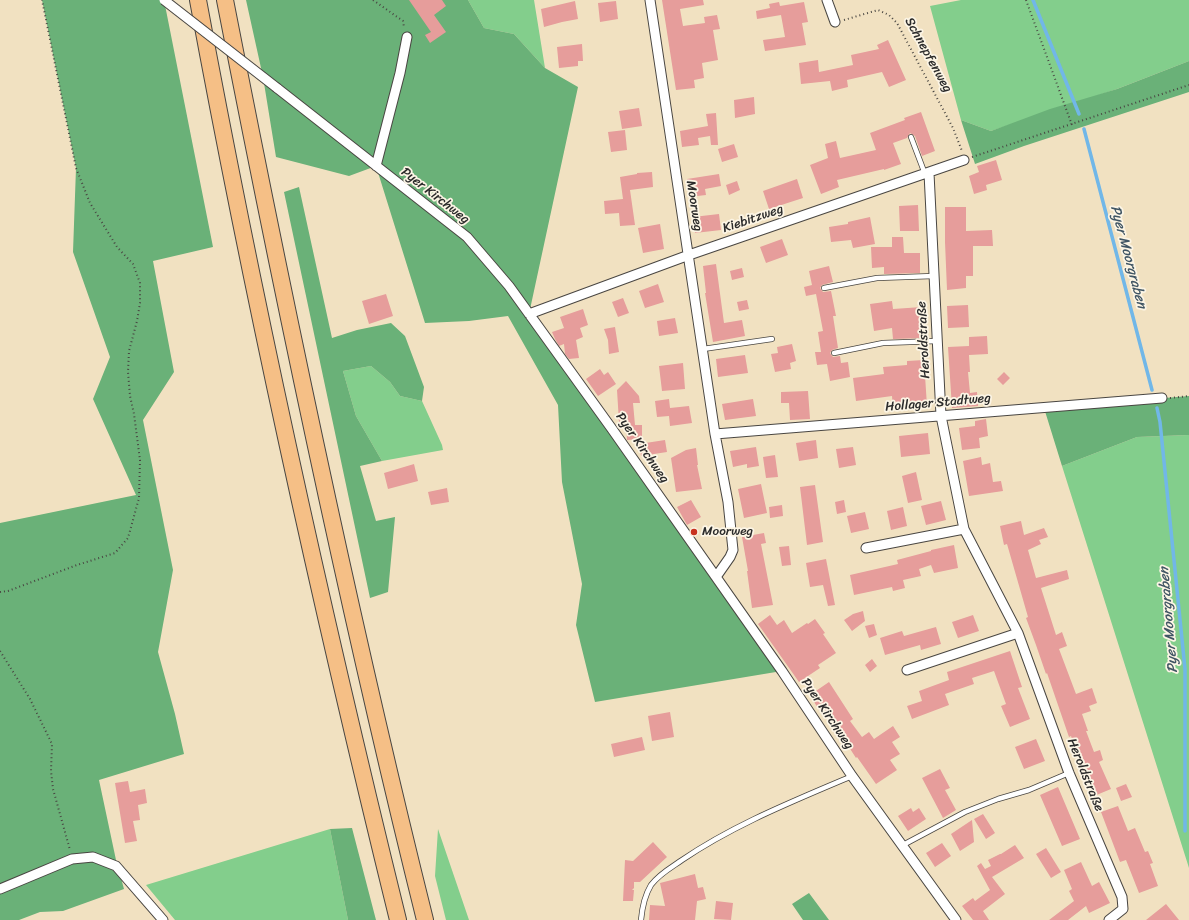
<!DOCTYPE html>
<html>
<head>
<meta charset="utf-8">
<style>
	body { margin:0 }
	canvas { display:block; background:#f1e1c1 }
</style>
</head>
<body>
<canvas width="1189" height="920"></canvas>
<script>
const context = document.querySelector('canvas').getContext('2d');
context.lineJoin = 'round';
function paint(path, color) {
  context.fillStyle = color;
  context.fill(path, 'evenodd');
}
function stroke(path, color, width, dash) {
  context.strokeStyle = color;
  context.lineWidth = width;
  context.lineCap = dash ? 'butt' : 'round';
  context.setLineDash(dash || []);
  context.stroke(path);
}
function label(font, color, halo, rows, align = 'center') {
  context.font = font + ' Sriracha,sans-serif';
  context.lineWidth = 3.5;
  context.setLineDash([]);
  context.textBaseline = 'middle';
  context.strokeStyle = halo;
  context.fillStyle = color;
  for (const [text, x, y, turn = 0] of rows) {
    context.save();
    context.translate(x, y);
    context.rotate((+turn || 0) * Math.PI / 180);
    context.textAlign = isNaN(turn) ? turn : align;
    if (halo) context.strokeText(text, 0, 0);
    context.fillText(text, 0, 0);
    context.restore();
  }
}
const green = new Path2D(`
	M468,0H534L545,68L514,34L484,28Z
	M961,0H1189V61L1117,89L991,131L961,120L930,6Z
	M371,366L390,382L400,396L422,401L442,445L443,450L382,461L356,416L343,371Z
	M1189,435V868L1062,466L1137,437Z
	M330,829L348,920H175L146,885Z
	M438,829L469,920H446L435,876Z`);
const forest = new Path2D(`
	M42,0H164L213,247L153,261L174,372L143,420L173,570L158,652L175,714L184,754L99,780L116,860L124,889L63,911L40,912L19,920H0V523L136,495L93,399L110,357L73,252L76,168Z
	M246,0H468L484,28L514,34L545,68L578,87L529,314L782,671L595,702L576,625L582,584L562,482L558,405L508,316L469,321L425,323L376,166L349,176L276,157L263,77Z
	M1189,61V92L1024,146L975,164L961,120L991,131L1050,109L1117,89Z
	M299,187L332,338L357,330L391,323L405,336L424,387L422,401L400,396L390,382L371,366L343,371L356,416L382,461L360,466L376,521L395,517L388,592L370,598L284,192Z
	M1189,396V435L1137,437L1062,466L1044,408Z
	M352,828L376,920H348L330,829Z
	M809,893L829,920H803L792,904Z`);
const stream = new Path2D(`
	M1033,0L1079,114
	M1084,129L1152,390
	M1157,408L1160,422L1185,669V831`);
const building = new Path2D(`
	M409,0H442L446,6L434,15L446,32L430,43L425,35L431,32Z
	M662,0H703L704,5L680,9L683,26L705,23L704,17L717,15L720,29L713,30L718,60L702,63L704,78L694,80L695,88L676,90Z
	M575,1L578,19L562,22L544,27L541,9Z
	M616,1L618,19L600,22L598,3Z
	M779,2L780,6L804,2L808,22L802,23L806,45L765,51L763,40L785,37L781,15L757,19L756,11L770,8L769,4Z
	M888,40L906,80L889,87L882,72L847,80L848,87L832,91L830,81L801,84L799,63L818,60L819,72L853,65L851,55L879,49L877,45Z
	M582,44L583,61H578V66L559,68L557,47Z
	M754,97L755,114L735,118L734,100Z
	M639,108L642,126L622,129L619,111Z
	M921,112L935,151L922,156L915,136L910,133L907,138L893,143L901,164L884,170V169L837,180L839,187L821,194L810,165L828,158L825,144L836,141L840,158L876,150L870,133L905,120L904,118Z
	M716,113L718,145H711L710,136L698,138L699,145L682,147L680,131L708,126L706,114Z
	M625,130L627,150L611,152L608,132Z
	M734,144L738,157L722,162L718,149Z
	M996,160L1002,180L986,185L987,190L974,194L969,176L979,172L977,166Z
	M652,172L653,187L630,190L635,225L620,226L619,213L605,214L604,201L623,199L620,177L637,174V173Z
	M719,174L721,186L705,189L706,195L689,197L687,179Z
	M797,179L803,198L769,209L763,191Z
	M737,181L740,190L729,195L726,185Z
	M918,205L919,231H900L899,206Z
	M945,207H966V231L992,230L993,246H973V276H966V288L947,290L945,242Z
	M719,214L721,230L695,233L693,217Z
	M870,217L875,244L853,248L851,240L831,242L829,227L848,224V222Z
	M660,224L664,249L643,253L638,228Z
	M892,237H903L904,253H920V273L884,274V267L872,268L871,247H892Z
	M782,239L788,255L766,263L760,247Z
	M716,264L724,323L742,320L745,336L713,342L705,293H706L703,266Z
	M829,266L833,282L822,285L820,288L823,292L831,291L836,316H833L838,348L832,350L830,353L833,357L840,356L841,363L848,362L850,377L830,381L827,364L817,365L815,352H821L818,332L823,331L816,294L806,296L804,287L812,285L809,271Z
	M742,268L744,277L732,280L730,271Z
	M658,284L664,302L645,308L639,291Z
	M386,294L393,316L369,324L362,301Z
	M623,298L629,313L618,317L612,302Z
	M747,300L749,309L739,311L737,302Z
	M892,301L893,309L922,307L924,338L893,339L892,328L874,331L870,304Z
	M968,305L969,327L948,328L947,306Z
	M583,309L588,325L580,328L583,337L576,340L579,358L569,359L565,354L564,344L559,346L555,339L552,332L564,328L560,317Z
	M675,318L678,333L659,336L657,321Z
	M615,327L619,352L609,354L608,340L604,329Z
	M987,336L988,354L969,355L970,372H968L970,393L977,392L978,406L952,408L948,347L969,346V337Z
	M792,344L796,361L790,363L791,369L775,372L771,354L778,353L777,347Z
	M745,355L748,373L718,377L716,359Z
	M924,360L927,406L893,409L892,396L856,401L853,378L884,374L883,367L907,365V361Z
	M683,363L685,389L662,391L659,366Z
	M600,369L604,375L608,372L616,384L598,396L586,379Z
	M1004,372L1010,378L1003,385L997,379Z
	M626,381L639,396L640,403H633L635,425H642V439L627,440L626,422H619L617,390Z
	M808,391L810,419L790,420L789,403H781V392Z
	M669,399L670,408L689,406L692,423L670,426L669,416L657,417L655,401Z
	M753,399L756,416L725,420L722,404Z
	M986,419L988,436L979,438L980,448L962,450L959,428L975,426V421Z
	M928,433L930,454L901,457L899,436Z
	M665,440L667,452L641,456L639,444Z
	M816,440L818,458L799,461L796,443Z
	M756,447L759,466L747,468V464L733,467L730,451Z
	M853,447L856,465L839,468L836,449Z
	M696,448L698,465H697L702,489L676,492L671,458L686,450Z
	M775,455L778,477L766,478L763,457Z
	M981,457L982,465L990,463L993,482L1001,481L1003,491L969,496L963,461Z
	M414,464L418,481L388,489L384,473Z
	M916,472L922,500L908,503L902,476Z
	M761,484L767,513L744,518L738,489Z
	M815,485L823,542L807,545L800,487Z
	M447,488L449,502L431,505L428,492Z
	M691,500L701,517L687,525L677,507Z
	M844,500L846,512L837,514L835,502Z
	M941,501L946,520L926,525L921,506Z
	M782,505L783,516L770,518L769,507Z
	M903,507L907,526L891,530L887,511Z
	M865,512L869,529L851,533L847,516Z
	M1021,521L1024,535L1044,528L1048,537L1039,540L1041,544L1028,550L1036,578L1067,570L1069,579L1041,588L1056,635L1062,632L1067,646L1059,649L1076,694L1092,688L1097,703L1089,706L1091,711L1082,714L1088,731H1086L1094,752L1100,750L1103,760L1099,762L1111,789L1094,796L1071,736L1069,737L1047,673L1046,674L1036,645L1026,618L1028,617L1007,544L1004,545L1000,526Z
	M764,533L766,543L761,544L773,605L752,608L747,571H748L742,537Z
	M954,545L958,568L934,573L931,565L919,569L921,576L903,580L905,588L893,591L892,587L854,595L850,575L898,564L897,560L931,551V550Z
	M789,546L791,565L782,566L779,547Z
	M826,559L835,605L828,606L823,585L810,587L806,563Z
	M863,611L865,621L852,631L844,620L853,614Z
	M770,615L777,625L784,620L792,633L807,623L808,624L815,619L825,633L823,634L836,653L818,665L820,668L799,682L758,624Z
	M973,615L979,631L958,638L952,622Z
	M874,624L877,635L869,638L865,626Z
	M936,627L941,644L921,650L920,645L885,655L880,638L902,631L904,636Z
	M1010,651L1022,687L1018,688L1030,719L1010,727L1001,706L1006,704L994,671L972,678L974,684L945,694L949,705L912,719L907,706L922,701L919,691L949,680L947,672Z
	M872,659L877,666L870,672L865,665Z
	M829,682L853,719L850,721L862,737L869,732L874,739L893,726L900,737L892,742L900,754L890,760L897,770L876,784L857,757L856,758L823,707L819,710L810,695Z
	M670,712L674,737L652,741L648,716Z
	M642,737L645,750L614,757L611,744Z
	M1036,739L1045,761L1024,769L1015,747Z
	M940,769L950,788L945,790L956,810L943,818L922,778Z
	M128,781L130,792L145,789L147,803L138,805L140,820L133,821L137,841L125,843L115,783Z
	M1126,784L1132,797L1121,801L1116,788Z
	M1058,787L1080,839L1062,846L1040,795Z
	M1118,806L1128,831L1135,828L1145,852L1148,851L1153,863L1150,864L1158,886L1139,893L1126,860L1120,862L1101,812Z
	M911,808L913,812L919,808L926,819L908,831L898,816Z
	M983,814L995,833L986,839L974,819Z
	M972,820L974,842L960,851L951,834Z
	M653,842L667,857L640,882H634V888L632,890H634L633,901H623L625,860L633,861Z
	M942,843L951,856L935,867L926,853Z
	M1015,845L1024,858L992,877L1005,894L983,911L989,920H973L962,906L973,898L975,901L990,890L977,866L981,863L985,869L991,866L988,860L1000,854H1001Z
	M1046,848L1061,872L1051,878L1036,854Z
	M1081,862L1092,886L1099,882L1110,903L1089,913L1086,906L1068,920H1049L1074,901L1069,891L1072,889L1064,870Z
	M695,874L698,888L703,887L706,899L697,901L695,920H649L650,905L665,906L660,883Z
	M716,901L733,903L731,920L714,919Z
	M1166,904L1179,920H1146Z`);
const path = new Path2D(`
	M373,0L403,21L404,27
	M1026,0L1072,125
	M844,20L878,10L889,15L897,23L953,128L962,151
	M972,157L1189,85
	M1170,398L1189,396
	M0,592L8,591L77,565L115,553L128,538L139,498L140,460L134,414L130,396L128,372L129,351L137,321L140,303V283L133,264L117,247L90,203L76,168L42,0
	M0,651L30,699L52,744L51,771L53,789L70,850`);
const lane = new Path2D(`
	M911,137L925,174
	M824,288L877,278L934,276
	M703,349L772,339
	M834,353L883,343L937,341
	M903,845L965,812L998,799L1029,790L1069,773
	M641,920C642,909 645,895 651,885C659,874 672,867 682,860C735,824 794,801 852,776`);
const street = new Path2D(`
	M650,0L715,434L728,502L733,550L730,557L716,577
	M827,0L835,22
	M277,88L467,237L509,286L612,429L782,671L852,776L956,920
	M376,166L400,73L407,37
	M929,173L941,416L964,529L1018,633L1069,773L1122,897L1123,909L1109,920
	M529,314L689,255L964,160
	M715,434L1162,398
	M866,548L964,529
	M907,670L1018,633
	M0,889L72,859L93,857L116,866L163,920`);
const highway = new Path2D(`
	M198,0C255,309 323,615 398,920
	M225,0C285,308 349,615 425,920`);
const streetBridge = new Path2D(`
	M164,0L277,88`);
const markers = [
	[694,532,4,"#c8321e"]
];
const streetNames = [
	["Schnepfenweg",928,55,61],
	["Pyer Kirchweg",435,196,38],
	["Moorweg",694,206,81],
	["Kiebitzweg",753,219,-19],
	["Heroldstraße",924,340,-93],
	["Hollager Stadtweg",938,403,-5],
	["Pyer Kirchweg",642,448,55],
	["Pyer Kirchweg",827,714,56],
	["Heroldstraße",1085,775,68]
];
const poiNames = [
	["Moorweg",702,532]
];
const waterNames = [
	["Pyer Moorgraben",1128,257,75],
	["Pyer Moorgraben",1169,620,-95]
];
paint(green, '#83ce8c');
paint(forest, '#6ab178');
stroke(stream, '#71b7e8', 3.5);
paint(building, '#e69d9b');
stroke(lane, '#494642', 6);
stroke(street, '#494642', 11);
stroke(highway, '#494642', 18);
stroke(path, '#494642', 2, [1, 3]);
stroke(lane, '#fff', 4.5);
stroke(street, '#fff', 9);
stroke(highway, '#f5bf86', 16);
stroke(streetBridge, '#494642', 11, []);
stroke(streetBridge, '#fff', 9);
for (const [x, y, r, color] of markers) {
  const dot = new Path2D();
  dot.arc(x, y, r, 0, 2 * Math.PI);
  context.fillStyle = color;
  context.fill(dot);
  stroke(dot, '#fcf5e5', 1.5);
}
label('13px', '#2b2b2b', '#fcf5e5', streetNames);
label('13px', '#2b2b2b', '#fcf5e5', poiNames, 'left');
label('italic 14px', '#405564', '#fcf5e5', waterNames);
</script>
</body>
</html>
